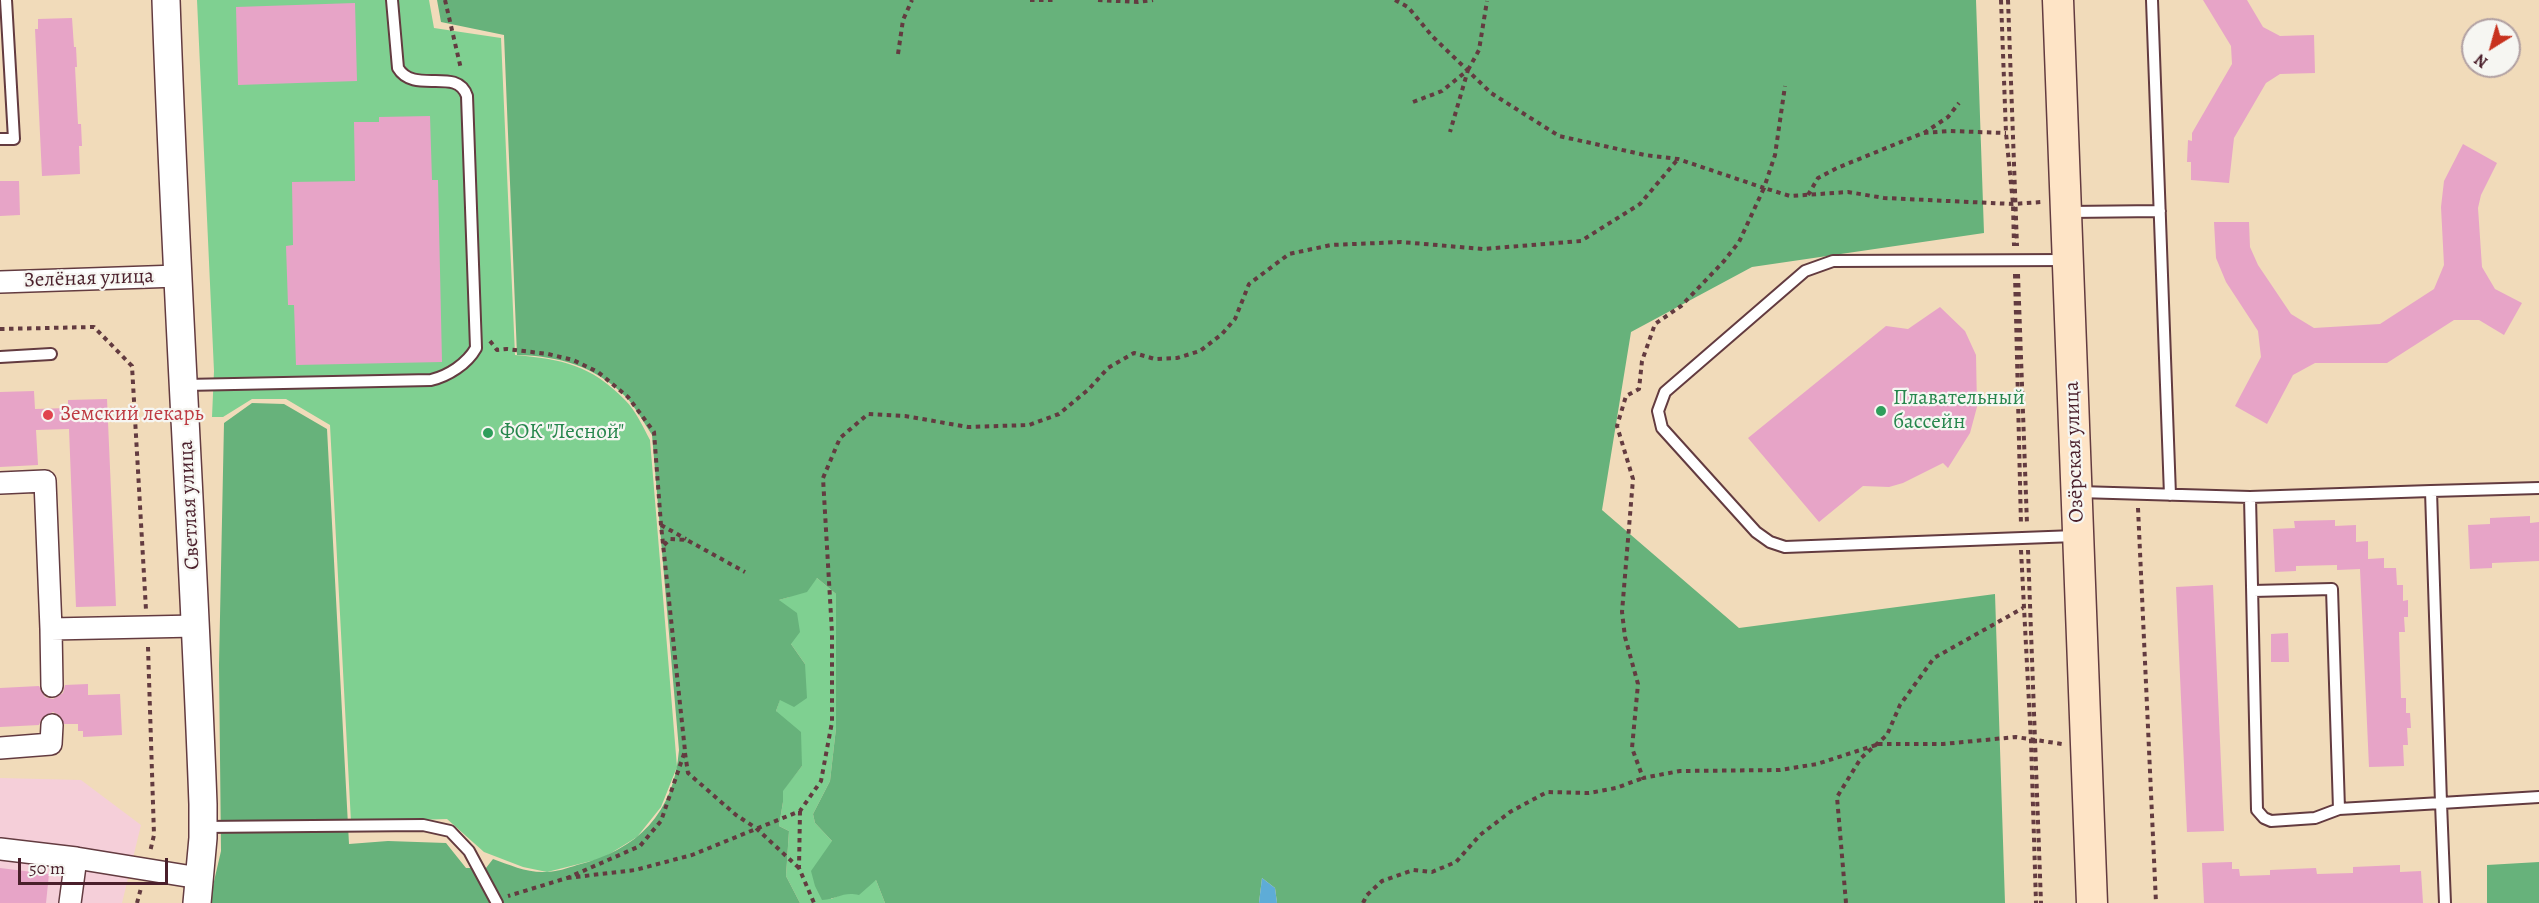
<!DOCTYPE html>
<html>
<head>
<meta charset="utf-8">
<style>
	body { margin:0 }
	#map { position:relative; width:2539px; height:903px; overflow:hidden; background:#f1dbba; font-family:Alegreya,serif }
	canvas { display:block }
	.north { position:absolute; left:2461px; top:18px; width:60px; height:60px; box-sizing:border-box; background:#f6f6f2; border:2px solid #b1a0a2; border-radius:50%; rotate:217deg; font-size:16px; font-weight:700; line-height:24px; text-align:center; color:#4a1f2b }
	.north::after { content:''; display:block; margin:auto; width:21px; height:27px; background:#c8321e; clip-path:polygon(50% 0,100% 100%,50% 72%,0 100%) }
	.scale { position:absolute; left:18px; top:858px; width:150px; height:27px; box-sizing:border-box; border:3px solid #4a1f2b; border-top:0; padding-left:8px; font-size:18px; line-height:21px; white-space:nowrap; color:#4a1f2b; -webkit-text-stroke:4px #f6f6f2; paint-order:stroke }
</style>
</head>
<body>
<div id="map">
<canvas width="2539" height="903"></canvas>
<div class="north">N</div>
<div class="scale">50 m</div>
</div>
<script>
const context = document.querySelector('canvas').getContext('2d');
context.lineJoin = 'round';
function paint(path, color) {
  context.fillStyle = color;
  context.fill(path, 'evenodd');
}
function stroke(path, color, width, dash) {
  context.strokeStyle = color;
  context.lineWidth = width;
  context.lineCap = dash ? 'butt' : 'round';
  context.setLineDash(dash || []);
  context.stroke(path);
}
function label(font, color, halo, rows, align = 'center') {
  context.font = font + ' Alegreya,serif';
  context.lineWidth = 4.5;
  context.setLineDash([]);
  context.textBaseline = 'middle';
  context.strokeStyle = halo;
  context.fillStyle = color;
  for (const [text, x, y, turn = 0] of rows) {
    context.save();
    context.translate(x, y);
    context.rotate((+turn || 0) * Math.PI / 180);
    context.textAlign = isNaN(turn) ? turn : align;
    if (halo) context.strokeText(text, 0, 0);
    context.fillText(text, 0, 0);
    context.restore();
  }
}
const built = new Path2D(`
	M0,778L81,780L141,825L122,903H0Z`);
const green = new Path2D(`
	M197,0H429L434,28L501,38L515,355C562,359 591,365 625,400C636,411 643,427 650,440L677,767L661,807L637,837L603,858L547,872L523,867L484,852L447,819L351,822L330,425L286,399H252L223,417H212L214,371Z
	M817,578L836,594V728L830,781L813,814L815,823L832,841L831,899L876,880L885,903H800L786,876L789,831L779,826L783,802L782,791L802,766L776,711L780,699L805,664L791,644L779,600L789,597Z`);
const forest = new Path2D(`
	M437,0H1976L1984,233L1752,267L1631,332L1602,510L1739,628L1995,594L2005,903H1277L1275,888L1262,878L1259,903H885L876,880L859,895C843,891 838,899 822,900L815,886L811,871L832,841L815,823L813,814L830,781L836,728V594L817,578L807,592L779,600L797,613L800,632L791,644L805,664L807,698L794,707L780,700L776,711L801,732L802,766L783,791V802L779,826L789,831L786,876L800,903H209L221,851L219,665L224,423L252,403L284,404L327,429L349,844L388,841L446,843L466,868H486L493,859C510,865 527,873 546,872C556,872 568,868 577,865C638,850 674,813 679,750L652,435C644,423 636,408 626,397C595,366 559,356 517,355L504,35L441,22Z
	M2539,862V903H2487V865Z`);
const water = new Path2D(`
	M1262,878L1275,888L1277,903H1259Z`);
const building = new Path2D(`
	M2203,0H2247L2263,27L2280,36L2314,35L2315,73L2280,74L2266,83L2234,138L2229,183L2191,180V162H2187L2188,140L2192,141V133L2232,64L2231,46Z
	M355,3L357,81L238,85L236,7Z
	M72,18L74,47H76L77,67H75L78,124H81L82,146H79L80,174L42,176L35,29H38V19Z
	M430,116L432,180H438L442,362L296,365L294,305H288L286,246L293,245L292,182L355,181L354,122H379V117Z
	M2463,144L2497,163L2481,195L2478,208L2482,267L2495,289L2522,303L2504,335L2479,320H2454L2387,363H2315L2293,375L2267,424L2235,406L2261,357L2258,331L2226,282L2216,258L2214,222H2249L2250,247L2258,265L2291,314L2314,328L2380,324L2434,289L2444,265L2441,207L2444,181Z
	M0,181H19L20,215L0,216Z
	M1940,307L1965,331L1976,355L1977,407L1970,433L1948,468L1943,463L1903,483L1889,487L1863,486L1819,522L1748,438L1886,326L1908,329Z
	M34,391L35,409L68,408V400L107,399L116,606L76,607L69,429L36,430L38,465L0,467V392Z
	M2530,516V523L2539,522V561L2492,563V568L2470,569L2468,525L2490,524V518Z
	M2335,520V526L2356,525V542L2368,541V559L2384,558V568H2396L2397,585H2403V601L2408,600V617H2404L2405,632H2399L2401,698H2406V713H2410L2411,728H2407L2408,745H2403L2404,766L2369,767L2360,569L2337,570V565L2296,566V571L2275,572L2273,529L2295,528L2294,521Z
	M2213,585L2224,831L2187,832L2176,587Z
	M2288,633L2289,662H2271V634Z
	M88,684V695L120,694L122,735L83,737V731H78V724H64L59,715L53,712L42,718L39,725L0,727V688L39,686L45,697L53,699L63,693L65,685Z
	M2232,862V869H2239L2240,876L2270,875V870L2316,868L2317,874L2353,873V867L2400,865V872L2421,871L2423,903H2204L2202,863Z
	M0,868L49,874L46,903H0Z`);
const path = new Path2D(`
	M445,0L461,69
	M1030,0H1053
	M1098,0L1138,2L1153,0
	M1395,0L1408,7L1432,36L1491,93L1559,136L1645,155L1678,159L1764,188L1775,155L1785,86
	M2001,0L2006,133L2013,204L2014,246
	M2008,0L2017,246
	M898,54L903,20L912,0
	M1468,70L1479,50L1487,1
	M1413,102L1442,91L1468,70L1450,132
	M1924,133L1948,117L1959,103
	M1808,195L1818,178L1837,168L1923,133L1950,131L2006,133
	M2015,274L2021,525
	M2018,274L2027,524
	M0,329L94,327L132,366L146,610
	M490,341L497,350L507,349L548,354L573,360L598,372L628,397L654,432L661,525L685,751L661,821L640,846L567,878L508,896
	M2138,508L2156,903
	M661,525L686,539
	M664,545L670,539L687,540L745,572
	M2021,550L2031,741L2036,903
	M2028,550L2041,903
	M148,647L154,835L150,852
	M1878,744H1943L2016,737L2062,744
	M1876,745L1817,764L1780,770L1680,771L1643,778L1632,748L1638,684L1625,637L1622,612L1633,479L1617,426L1626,396L1639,389L1642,361L1655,324L1681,306L1724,261L1739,242L1764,188L1790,196L1848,192L1884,198L2013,204L2042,202
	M685,753L688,773L736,815L756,828L799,868
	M800,811L799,868L814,903
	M567,878L635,870L692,855L800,811L821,781L832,722V633L823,478L840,438L868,414L905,416L968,427L1029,425L1059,414L1089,389L1108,368L1134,353L1155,359L1177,358L1200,351L1222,334L1235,319L1249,284L1289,254L1331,245L1401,242L1483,249L1581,241L1640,204L1678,159
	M137,903L141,888
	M1363,903L1367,895L1382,881L1413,870L1432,872L1456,862L1480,835L1510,812L1547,792L1589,793L1616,788L1643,778
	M1846,903L1837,797L1861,758L1887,735L1900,705L1934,658L2023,608`);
const service = new Path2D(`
	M2152,0L2170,495
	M0,139H14L6,0
	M2069,212L2160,211
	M2067,260L1833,261L1805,271L1665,392L1658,411L1662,428L1756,532L1770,542L1785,547L2075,536
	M0,357L51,354
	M185,385L431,380C448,376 467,364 476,348L467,96C457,66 414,95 398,68L392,0
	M2431,491L2539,488
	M2079,492L2250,497L2257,810L2264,818L2271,821L2315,818L2339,809L2441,803L2445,903
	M2250,497L2431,491L2441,803L2539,797
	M2253,591L2332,589L2339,809
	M203,827L423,825L450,831L469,851L497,903`);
const minor = new Path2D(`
	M0,282L178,276
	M0,483L45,481L51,629L196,626
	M51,629L52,686
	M0,748L51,744L52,725
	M0,849L76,858L199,878
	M70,903L76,858`);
const tertiary = new Path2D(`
	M166,0C175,268 193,536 203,804V838L197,903`);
const secondary = new Path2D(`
	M2058,0L2092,903`);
const markers = [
	[1881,411,6,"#2e9e5b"],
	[48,415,6,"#e0444e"],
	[488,433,6,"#2e9e5b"]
];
const streetNames = [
	["Зелёная улица",89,279,-2],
	["Озёрская улица",2075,452,-92],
	["Светлая улица",190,505,-93]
];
const leisureNames = [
	["Плавательный",1893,399],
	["бассейн",1893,423],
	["ФОК \"Лесной\"",500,433]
];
const healthNames = [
	["Земский лекарь",60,415]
];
paint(built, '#f5cfd9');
paint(green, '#7fd091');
paint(forest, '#67b27b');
paint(water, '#5eacd7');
paint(building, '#e7a4c7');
stroke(service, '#633b40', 14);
stroke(minor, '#633b40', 24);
stroke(tertiary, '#633b40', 30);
stroke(secondary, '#633b40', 33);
stroke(path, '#633b40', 4, [4.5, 4.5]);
stroke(service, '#fff', 10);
stroke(minor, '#fff', 21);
stroke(tertiary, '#fff', 27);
stroke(secondary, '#fee4c6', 30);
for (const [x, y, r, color] of markers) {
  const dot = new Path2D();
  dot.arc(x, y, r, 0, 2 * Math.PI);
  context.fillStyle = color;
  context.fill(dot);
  stroke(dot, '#f6f6f2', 2);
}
label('21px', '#4a1f2b', '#f6f6f2', streetNames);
label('21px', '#27864d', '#f6f6f2', leisureNames, 'left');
label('21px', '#be3a42', '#f6f6f2', healthNames, 'left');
</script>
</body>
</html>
